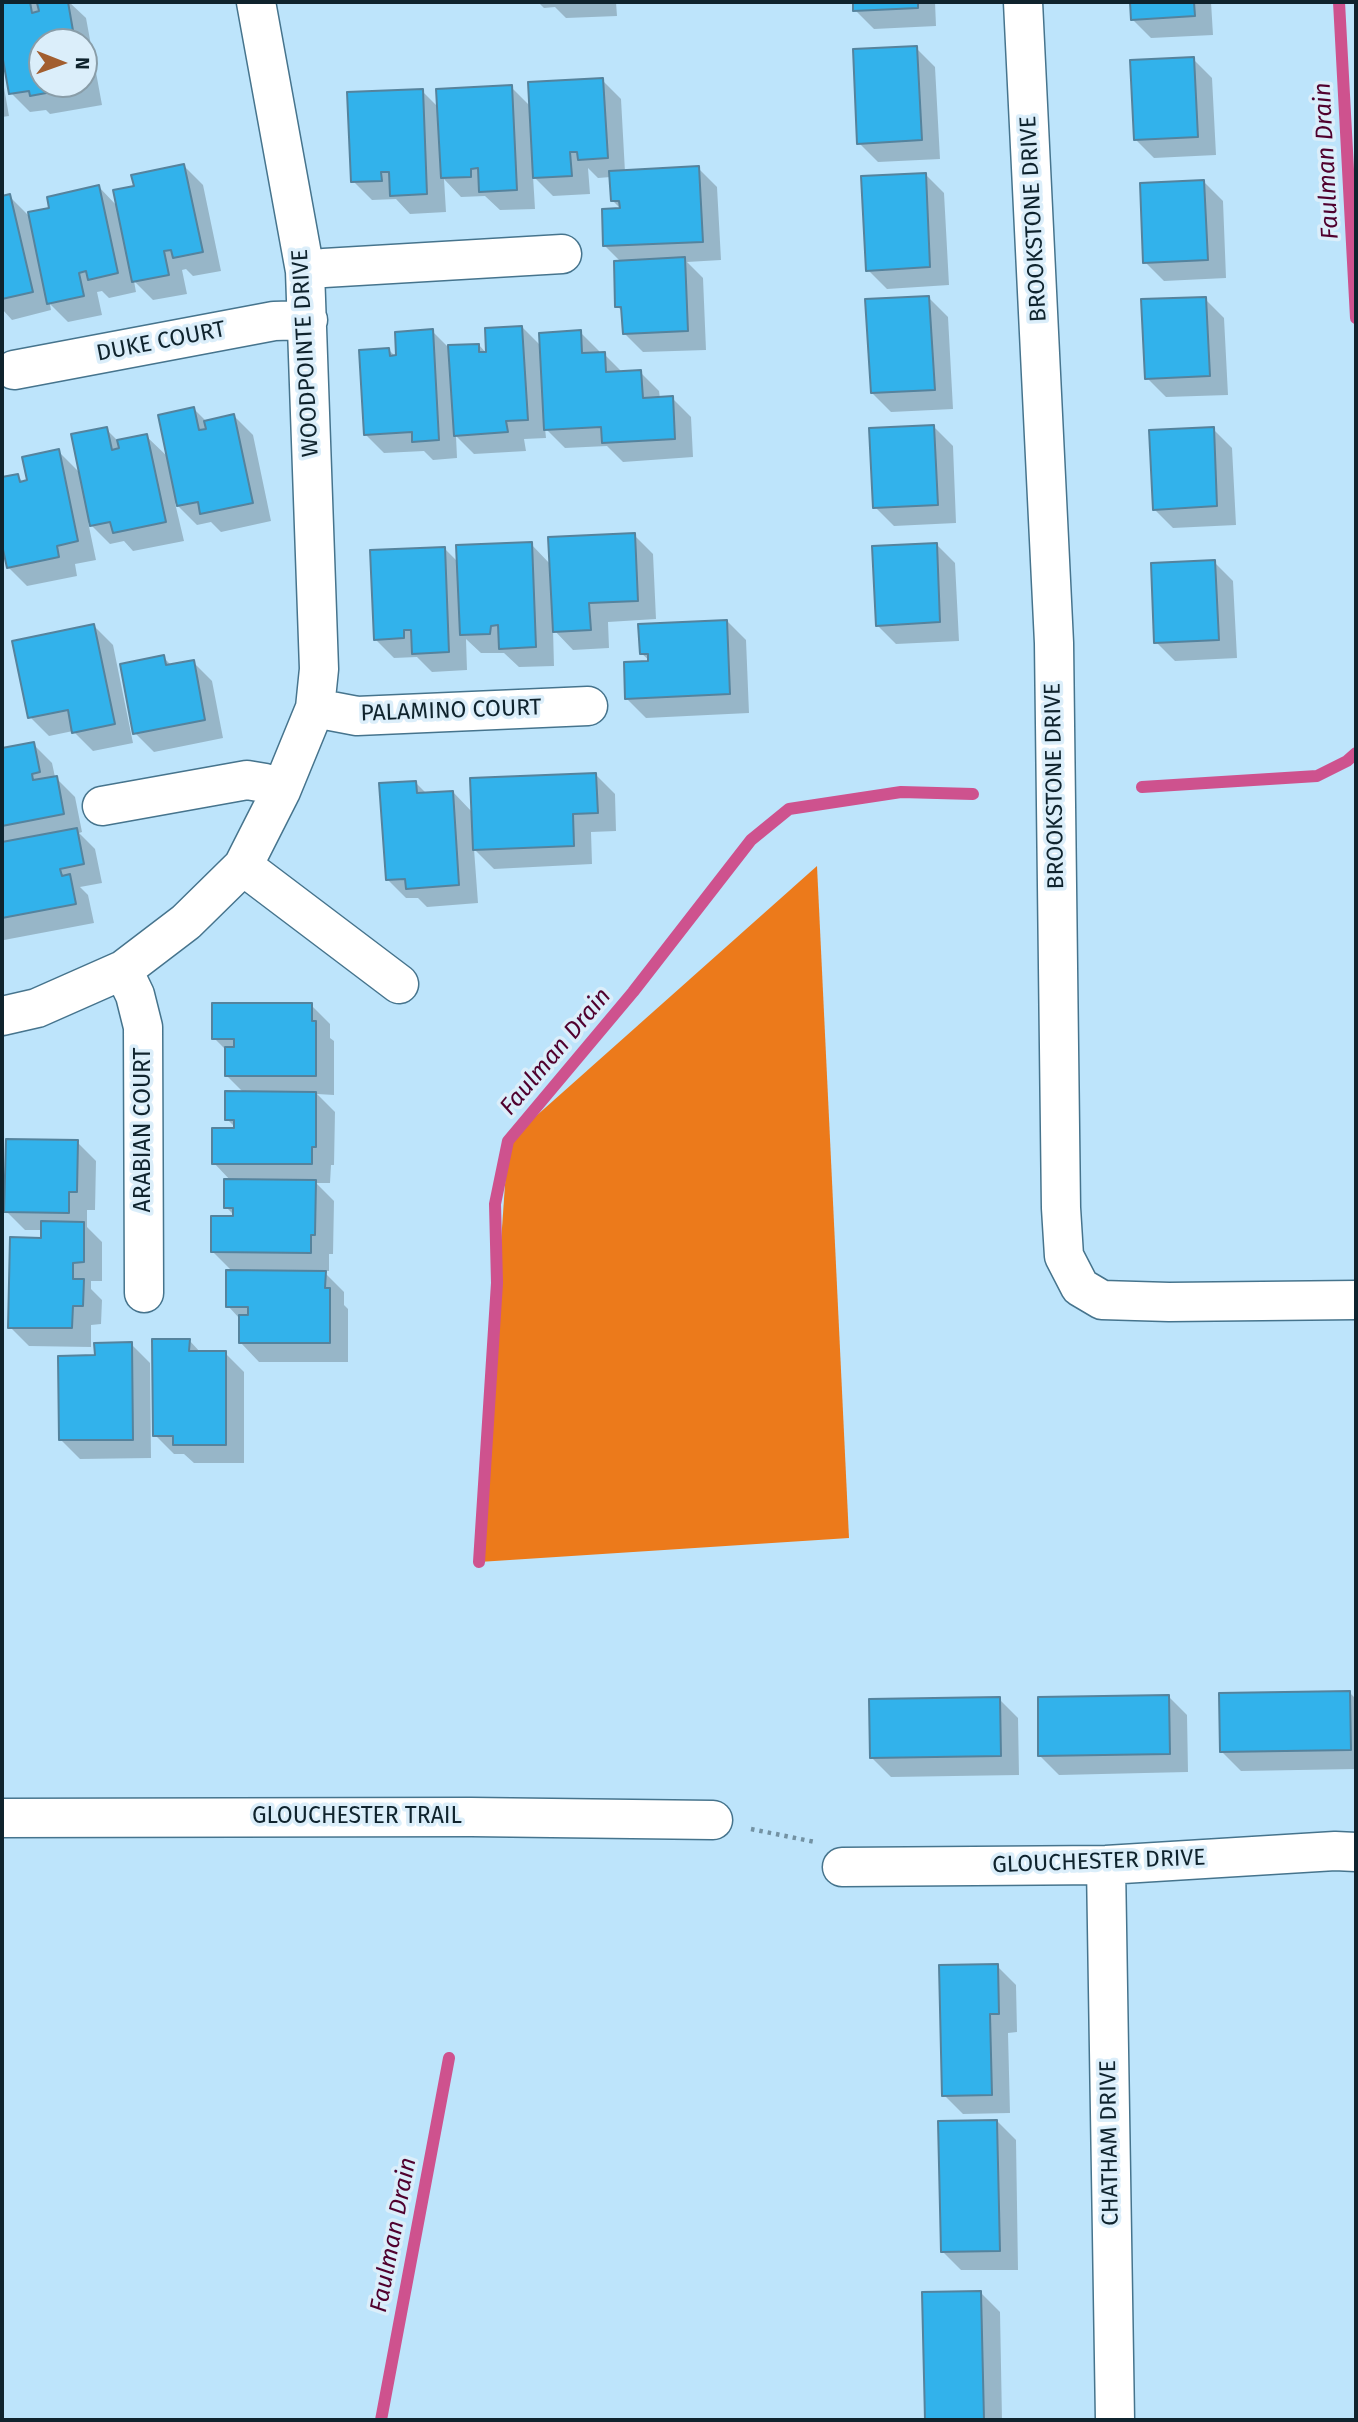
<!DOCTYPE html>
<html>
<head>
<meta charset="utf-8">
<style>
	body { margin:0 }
	#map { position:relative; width:1358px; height:2422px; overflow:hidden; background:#bde4fb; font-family:"Fira Sans",sans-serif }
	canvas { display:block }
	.frame { position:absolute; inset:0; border:4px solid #0f232d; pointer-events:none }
	.north { position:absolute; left:28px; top:28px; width:70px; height:70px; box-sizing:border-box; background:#dbeefa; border:2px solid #899da8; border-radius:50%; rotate:91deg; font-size:19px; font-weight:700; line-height:28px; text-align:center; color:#0f232d }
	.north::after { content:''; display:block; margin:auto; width:24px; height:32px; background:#a25e2f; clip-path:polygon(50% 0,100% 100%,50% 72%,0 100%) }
</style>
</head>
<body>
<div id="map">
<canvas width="1358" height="2422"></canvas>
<div class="frame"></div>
<div class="north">N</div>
</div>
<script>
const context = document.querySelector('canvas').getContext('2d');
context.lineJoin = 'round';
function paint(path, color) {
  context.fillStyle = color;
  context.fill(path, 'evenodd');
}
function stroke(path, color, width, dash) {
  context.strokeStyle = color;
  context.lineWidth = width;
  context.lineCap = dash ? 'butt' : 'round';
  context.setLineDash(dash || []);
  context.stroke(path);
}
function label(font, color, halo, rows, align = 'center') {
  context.font = font + ' "Fira Sans",sans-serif';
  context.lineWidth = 7;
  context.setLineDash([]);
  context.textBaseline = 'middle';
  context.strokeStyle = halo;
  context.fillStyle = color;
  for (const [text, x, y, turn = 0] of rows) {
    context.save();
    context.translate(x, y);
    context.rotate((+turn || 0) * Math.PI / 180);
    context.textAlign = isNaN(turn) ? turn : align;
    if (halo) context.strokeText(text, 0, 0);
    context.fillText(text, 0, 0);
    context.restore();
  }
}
const forest = new Path2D(`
	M817,866L849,1538L479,1562L508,1141Z`);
const shadow = new Path2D(`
	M2,2H38L40,4L69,2L86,18L102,105L50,114L46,110L30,112L11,93L2,44ZM42,42H84V84H42Z
	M362,2H401L364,4Z
	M538,2H616L617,16L566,18L555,7L544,8Z
	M855,2H935L936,26L874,29L855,10Z
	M1131,2H1211L1213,35L1151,38L1132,19Z
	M916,48L935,67L940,159L878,162L859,143Z
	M1193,59L1212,78L1216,155L1154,158L1135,139Z
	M2,76L9,116L2,117Z
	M602,80L621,99L625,172L698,168L717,187L721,260L687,262L703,278L706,350L643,352L624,333L623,312L617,306L621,262L605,246L622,210L612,200L611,177L598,178L588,168L590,194L553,196L533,176L535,209L500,210L485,196L461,197L444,179L446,212L410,214L396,199L372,200L353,181L422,91L439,108L511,87L531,107Z
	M184,166L203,185L221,271L193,276L186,269L182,270L187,294L153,300L134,281L136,292L109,298L102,291L97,292L102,315L68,322L50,304L51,310L12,320L2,309V198L9,196L31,218L99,187L118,207L136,187Z
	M925,174L944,193L949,285L887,289L868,270Z
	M1204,182L1223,201L1226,278L1164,281L1145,262Z
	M929,298L948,317L953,409L891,412L872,393Z
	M1205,299L1224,318L1228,395L1166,397L1147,378Z
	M522,327L542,347L580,332L599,351V354H604L623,373L640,372L659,391L660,399L672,398L691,417L693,457L623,462L607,446L565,448L545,428L546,438L524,439L526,451L474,454L456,436L457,458L433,460L424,451L384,453L365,434L388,349L398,359L432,331L448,347L479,345L488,355Z
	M194,409L207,422L234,416L253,435L271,521L221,532L211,522L197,525L175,503L184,541L133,551L124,541L110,544L88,522L96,560L75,564L77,576L27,586L8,567L2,537V479L17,476L24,483L58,451L81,474L106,429L119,442L146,436L169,458Z
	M934,427L953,446L956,523L894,526L875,507Z
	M1213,429L1232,448L1236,525L1173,528L1154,509Z
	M634,535L653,554L656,619L608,622L609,648L573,650L553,629L554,666L519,667L504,653H481L466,639L467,670L432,672L417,657L394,658L375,639L445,549L459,563L531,544L551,565Z
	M936,544L955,563L959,641L896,644L877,625Z
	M1214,562L1233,581L1237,658L1175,661L1156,642Z
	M727,621L746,640L749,713L646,718L627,699L651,662L641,653Z
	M94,626L113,645L133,743L93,751L73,731L49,736L30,717Z
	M163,657L172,666L193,662L212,681L223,738L154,752L135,733Z
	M33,744L52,763L55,777L75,797L82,832L79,833L95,849L102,883L80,887L88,895L94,923L4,940L2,750Z
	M596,775L615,794L616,831L591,832L592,864L494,869L474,849L478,903L427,907L418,898H406L387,879L416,783L427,794L453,792L473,813Z
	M311,1005L330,1024V1038L334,1041V1095L317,1094L335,1112L334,1165H331L330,1183H316L334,1201L333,1254H329V1271H323L344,1292V1305L348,1309V1362H259L241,1343L240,1319L228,1306L233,1272L213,1252L236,1217L226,1207L231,1181L214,1163L238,1130L227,1119L244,1093L226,1075L227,1051L214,1038Z
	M77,1142L96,1161L95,1210H87V1227L102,1242V1281H91V1289L102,1300L101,1324L91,1325V1347L29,1346L10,1327L43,1240V1230H25L6,1211Z
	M189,1340L201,1353H225L244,1372V1463H194L184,1454H174L155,1435Z
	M131,1344L150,1363L151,1458L80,1459L61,1440L96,1357Z
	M1350,1693L1356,1699V1769L1241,1771L1222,1752Z
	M1168,1696L1187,1715L1188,1772L1059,1775L1040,1756Z
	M999,1699L1018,1718L1019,1775L891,1777L872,1758Z
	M997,1966L1016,1985L1017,2032L1008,2033L1010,2113L963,2114L944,2095Z
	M997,2121L1016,2140L1018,2270H961L942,2251Z
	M981,2293L1000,2312L1002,2420H926L924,2294Z`);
const stream = new Path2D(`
	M1339,2L1356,318
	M1142,787L1317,776L1347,761L1356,753
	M479,1562L497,1283L495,1204L508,1141L633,992L751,840L789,809L901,792L973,794
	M381,2420L449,2058`);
const building = new Path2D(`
	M2,2H30L32,13L39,11L37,3L68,2L75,42H42V84H83L84,86L30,96L29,91L9,94L2,54Z
	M853,2H918V8L853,11Z
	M1130,2H1194L1195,16L1131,20Z
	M917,46L922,140L857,144L853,49Z
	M1194,57L1198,137L1134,140L1130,60Z
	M603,78L608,158L578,160L577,152H570L572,176L533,178L528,82Z
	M512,85L517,190L479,192L478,168L471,169V177L441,178L436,89Z
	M423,89L427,194L390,196L389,172H381L382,181L351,182L347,92Z
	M184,164L203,252L173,258L171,250L164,251L169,275L132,282L113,190L134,186L131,175Z
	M699,166L703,242L603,246L602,209L620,208L619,201H611L609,171Z
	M926,173L930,267L866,271L861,176Z
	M1204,180L1208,260L1143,263L1140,183Z
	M99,185L118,273L88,280L86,271L79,273L84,296L47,304L28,212L49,208L47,197Z
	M10,194L33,292L2,299V196Z
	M685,257L688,331L623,334L621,307H615L614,261Z
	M929,296L935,390L871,393L865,299Z
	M1206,297L1210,376L1145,379L1141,299Z
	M522,326L528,420L506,421L508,432L454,436L448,345L479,344V352H486L485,328Z
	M433,329L439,440L412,442V432L364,435L359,350L389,348L390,356L396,355L395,332Z
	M581,330L582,353L605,352L606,372L641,370L643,398L673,396L675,439L602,443L601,427L544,430L539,333Z
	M194,407L199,430L206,429L204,421L234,414L253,503L200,514L198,502L177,506L158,415Z
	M934,425L938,505L873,508L869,428Z
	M107,427L112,450L119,448L117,440L147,434L166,522L113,533L110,522L90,526L71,434Z
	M1214,427L1217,506L1153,510L1149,430Z
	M59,449L78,541L57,546L59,557L7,568L2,545V477L18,474L20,482L27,480L22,457Z
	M635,533L638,601L589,603L591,630L553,632L548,537Z
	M532,542L536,647L499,649L498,625L491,626L490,634L460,635L456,545Z
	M937,543L940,622L876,626L872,546Z
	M445,547L449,652L412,654L411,630H404V638L374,640L370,550Z
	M1215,560L1219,640L1154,643L1151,563Z
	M727,620L730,694L625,699L624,662L648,661V654H640L638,624Z
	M94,624L115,724L72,733L68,710L28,718L12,641Z
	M164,655L166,665L194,660L205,720L133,734L120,664Z
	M34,742L40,772L32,774L33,780L57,776L64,814L2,826V748Z
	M596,773L598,813L573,814L574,846L473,850L470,778Z
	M416,781L417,793L453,791L459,885L406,889L405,879L386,880L379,783Z
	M77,828L84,864L60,869L62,876L70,874L76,904L2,918V842Z
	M212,1003H312V1021H316V1076H225V1047H234V1039H212Z
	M225,1091L316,1092V1147H312V1164H212V1128H234V1120H225Z
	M6,1139L78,1140L77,1192H69V1213L4,1212Z
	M224,1179L316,1180L315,1235H311V1253L211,1252V1216H233V1208H224Z
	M41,1221L84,1222V1262L73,1263V1279H84L83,1306H73L72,1328H8L10,1237L41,1238Z
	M226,1270L326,1271L325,1288H330V1343H239V1315H248V1307H226Z
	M152,1339H190L189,1351H226V1445H173V1436H153Z
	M132,1342L133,1440H59L58,1356L95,1355L94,1343Z
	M1350,1691L1351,1750L1220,1752L1219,1693Z
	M1169,1695L1170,1754L1038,1756V1697Z
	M1000,1697L1001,1756L870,1758L869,1699Z
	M998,1964L999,2014H990L992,2095L942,2096L939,1965Z
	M997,2120L1000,2251L941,2252L938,2121Z
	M981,2291L984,2420H925L922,2292Z`);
const path = new Path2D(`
	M751,1829L815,1842`);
const minor = new Path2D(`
	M1023,2L1054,643L1061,1208L1064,1256L1080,1287L1102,1300L1169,1302L1356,1300
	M305,271L324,268L562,254
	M14,370L274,321L308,320
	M315,708L357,716L588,706
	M102,806L247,780L265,783L281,791
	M243,866L399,984
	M123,970L135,995L143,1027L144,1293
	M2,1016L37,1008L123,970L186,922L243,866L281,791L315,708L319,669L305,271L256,2
	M2,1818L471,1817L713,1820
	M1106,1865L1115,2420
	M842,1867L1106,1865L1335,1851L1356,1852`);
const streetNames = [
	["BROOKSTONE DRIVE",1034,219,-93],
	["DUKE COURT",161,342,-11],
	["WOODPOINTE DRIVE",306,353,-93],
	["PALAMINO COURT",451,711,-2],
	["BROOKSTONE DRIVE",1055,786,-91],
	["ARABIAN COURT",144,1130,-90],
	["GLOUCHESTER TRAIL",357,1817],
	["GLOUCHESTER DRIVE",1099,1862,-2],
	["CHATHAM DRIVE",1110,2143,-91]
];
const waterNames = [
	["Faulman Drain",1327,161,-93],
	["Faulman Drain",556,1052,-50],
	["Faulman Drain",394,2235,-79]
];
paint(forest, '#ec7a1b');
paint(shadow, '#0003');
stroke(stream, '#ce528e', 12);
paint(building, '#32b2eb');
stroke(building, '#55839d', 2);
stroke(minor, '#46748d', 41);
stroke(path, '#7392a3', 4.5, [3.5, 5]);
stroke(minor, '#fff', 38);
label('23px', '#0f232d', '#dbeefa', streetNames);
label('italic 24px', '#50002e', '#dbeefa', waterNames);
</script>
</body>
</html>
